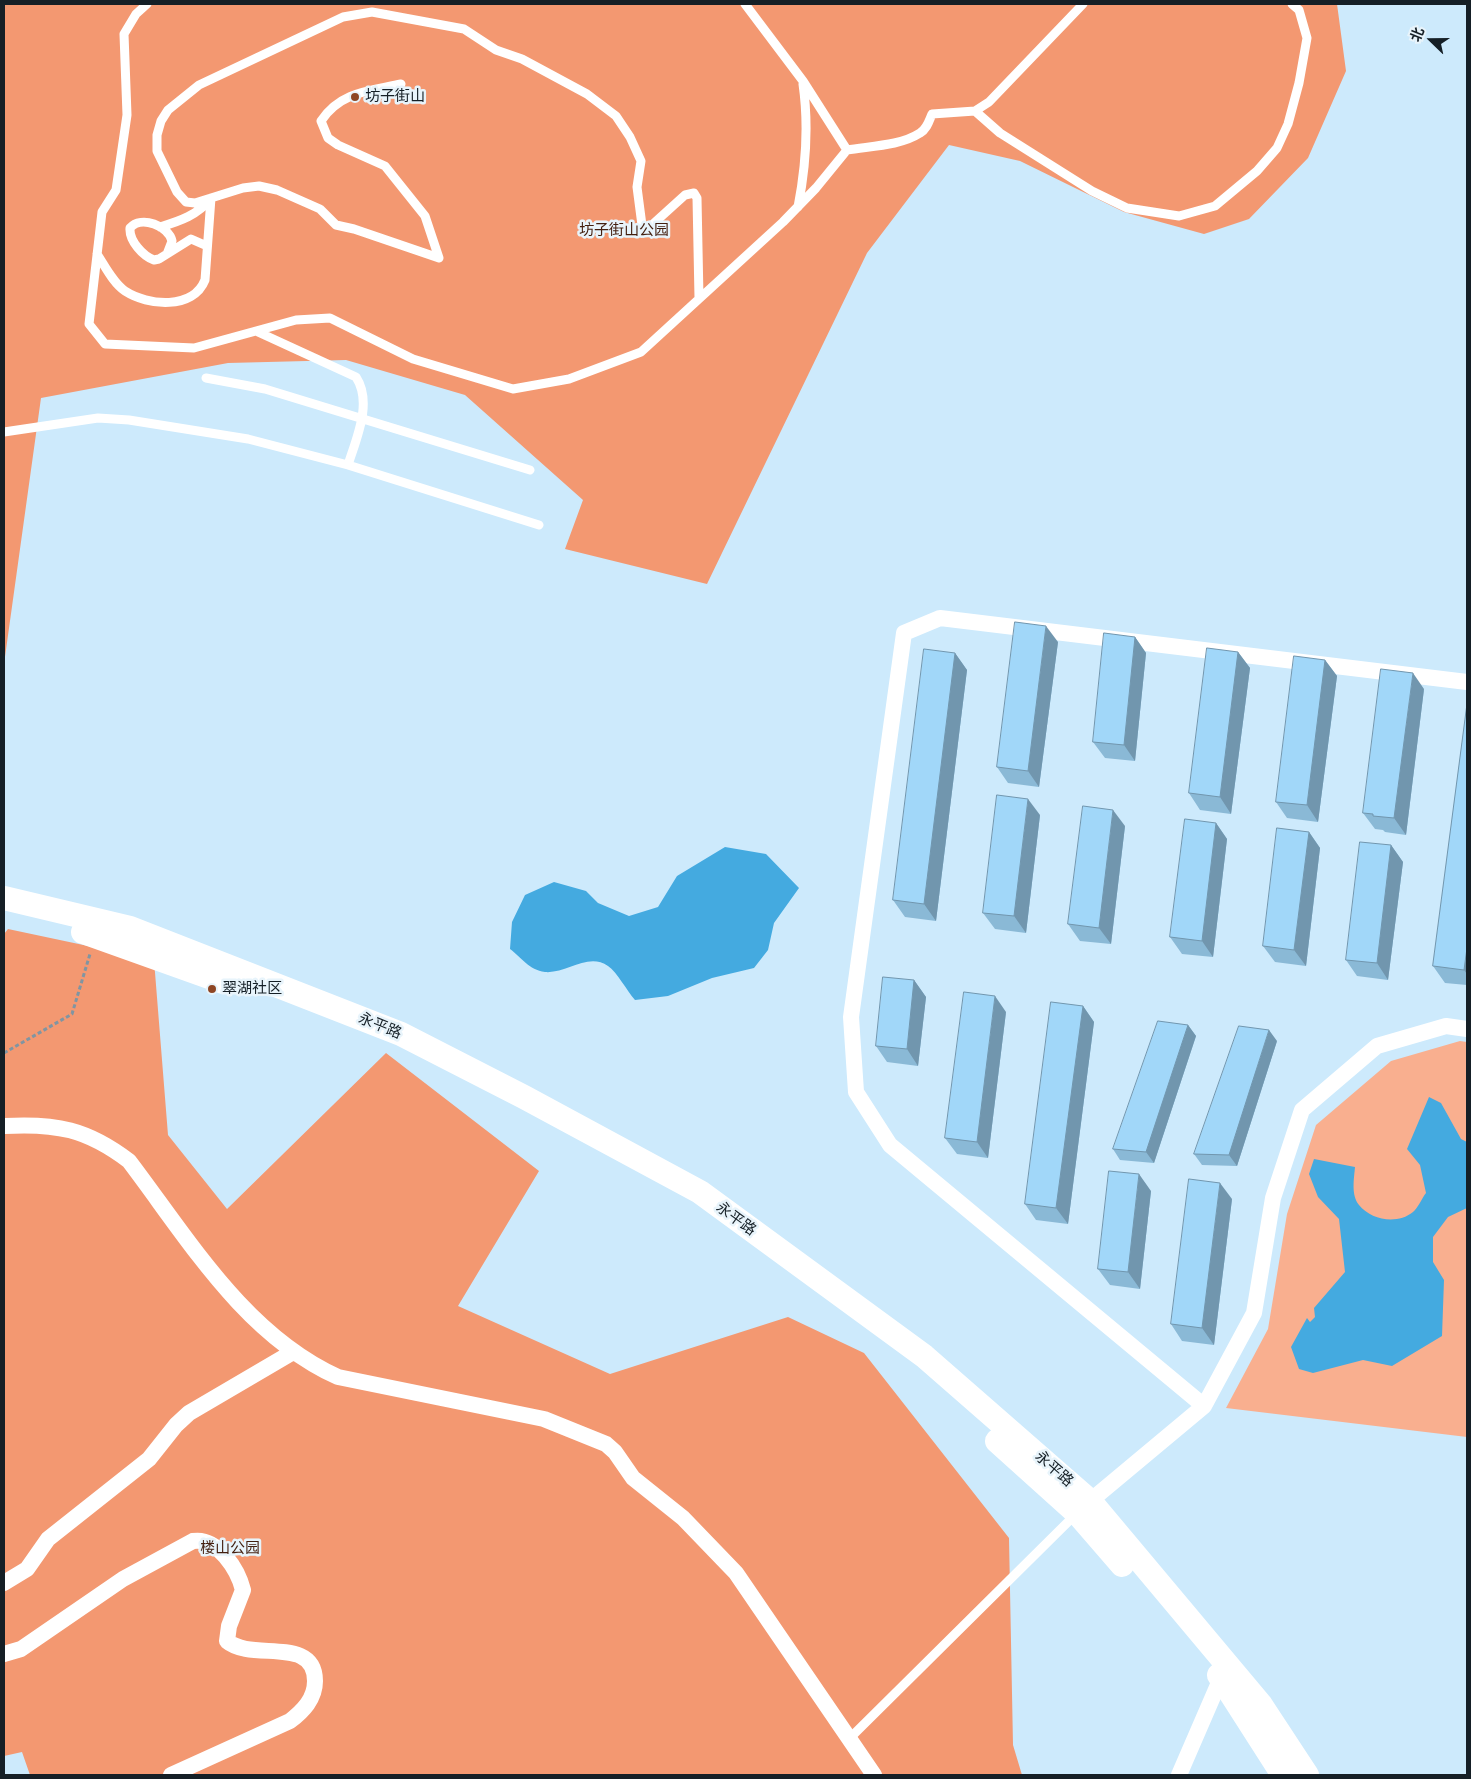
<!DOCTYPE html>
<html>
<head>
<meta charset="utf-8">
<style>
	body { margin:0 }
	#map { position:relative; width:1471px; height:1779px; overflow:hidden; background:#cdeafc; font-family:Cabin,"Noto Sans SC",sans-serif }
	canvas { display:block }
	.frame { position:absolute; inset:0; border:5px solid #151f26; pointer-events:none }
	.north { position:absolute; left:1406px; top:15px; width:50px; height:50px; -webkit-text-stroke:4px #e8f4fb; paint-order:stroke; rotate:292deg; font-size:14px; font-weight:700; line-height:20px; text-align:center; color:#151f26 }
	.north::after { content:''; display:block; margin:auto; width:18px; height:22px; background:#151f26; clip-path:polygon(50% 0,100% 100%,50% 72%,0 100%) }
</style>
</head>
<body>
<div id="map">
<canvas width="1471" height="1779"></canvas>
<div class="frame"></div>
<div class="north">北</div>
</div>
<script>
const context = document.querySelector('canvas').getContext('2d');
context.lineJoin = 'round';
function paint(path, color) {
  context.fillStyle = color;
  context.fill(path, 'evenodd');
}
function stroke(path, color, width, dash) {
  context.strokeStyle = color;
  context.lineWidth = width;
  context.lineCap = dash ? 'butt' : 'round';
  context.setLineDash(dash || []);
  context.stroke(path);
}
function label(font, color, halo, rows, align = 'center') {
  context.font = font + ' Cabin,"Noto Sans SC",sans-serif';
  context.lineWidth = 5;
  context.setLineDash([]);
  context.textBaseline = 'middle';
  context.strokeStyle = halo;
  context.fillStyle = color;
  for (const [text, x, y, turn = 0] of rows) {
    context.save();
    context.translate(x, y);
    context.rotate((+turn || 0) * Math.PI / 180);
    context.textAlign = isNaN(turn) ? turn : align;
    if (halo) context.strokeText(text, 0, 0);
    context.fillText(text, 0, 0);
    context.restore();
  }
}
const green = new Path2D(`
	M1460,1041L1467,1042V1437L1226,1408L1268,1329L1287,1214L1316,1125L1391,1061Z`);
const forest = new Path2D(`
	M4,4H1337L1346,71L1308,158L1249,219L1204,234L1124,212L1020,161L949,145L867,253L707,584L565,549L583,500L465,395L346,360L228,363L41,398L4,664Z
	M8,929L154,960L168,1135L227,1209L386,1053L539,1171L458,1306L610,1374L788,1317L864,1353L1009,1538L1013,1745L1022,1775H30L22,1752L4,1756V934Z`);
const water = new Path2D(`
	M725,847L766,854L799,888L774,923L768,950L754,968L712,978L668,996L635,1000C627,991 617,972 608,966C588,952 566,974 545,972C529,970 521,957 510,949L512,922L525,895L554,882L586,891L598,903L629,916L658,907L677,876Z
	M1429,1097L1441,1103L1461,1139L1467,1142V1208L1448,1217L1433,1237V1262L1444,1280L1442,1336L1392,1366L1363,1360L1313,1373L1299,1369L1291,1347L1307,1318L1310,1322L1315,1317L1314,1308L1345,1272L1339,1219L1318,1197L1309,1174L1314,1159L1355,1167C1354,1179 1351,1195 1359,1205C1371,1220 1397,1225 1413,1212C1418,1208 1422,1198 1426,1193L1420,1165L1407,1149Z`);
const path = new Path2D(`
	M4,1053L72,1014L90,954`);
const service = new Path2D(`
	M147,4L136,14L124,34L127,115L116,190L102,212L89,324L105,344L194,348L296,320L330,318L413,359L513,389L569,379L641,352L783,222L816,188L847,150C870,146 900,146 920,133C927,129 929,121 932,114L975,111L989,102L1083,4
	M745,4L803,81L847,150
	M401,84C369,91 340,92 321,121L328,138L338,145L385,166L425,216L439,258L354,229L336,225L320,209L277,190L259,186L243,188L195,203L186,202L177,192L157,151V135L161,121L168,110L199,85L343,17L372,12L464,29L496,50L522,59L587,94L616,116L630,137L641,161L637,187L643,233L685,195L694,193L697,198L699,298
	M975,111L1000,133L1092,191L1127,208L1179,216L1215,206L1257,171L1277,148L1288,124L1299,83L1307,38L1299,10L1292,4
	M798,207C806,166 809,126 803,84
	M160,227C180,221 198,215 211,198
	M97,254C105,266 113,283 125,291C148,306 193,310 205,280L211,198
	M167,254L172,241C169,226 141,215 130,228C129,241 143,256 154,260L159,259L191,239L207,246
	M258,332L356,377C373,403 356,439 348,465
	M206,378L265,389L530,470
	M4,432L98,418L129,420L248,439L348,465L539,525
	M849,1739L1077,1513`);
const minor = new Path2D(`
	M4,1126C56,1123 87,1129 129,1161C189,1240 245,1335 338,1377L544,1419L606,1444L615,1452L633,1478L683,1518L736,1573L874,1775
	M1204,1406L890,1145L856,1092L851,1017L904,633L940,618L1467,682
	M1083,1507L1204,1406L1254,1313L1273,1198L1302,1110L1377,1046L1446,1026L1467,1029
	M4,1583L27,1569L48,1539L149,1459L176,1425L189,1413L293,1352
	M4,1654L21,1649L123,1579L193,1541C218,1537 238,1570 243,1590L229,1626L227,1641C252,1662 315,1635 315,1681C315,1699 303,1711 290,1721L171,1775
	M1179,1775L1221,1678`);
const secondary = new Path2D(`
	M4,898L130,928L401,1034L524,1097L700,1192L924,1356L1090,1501L1261,1705L1307,1775
	M83,932L223,982
	M997,1441L1077,1513L1122,1565
	M1219,1675L1283,1775`);
const wall = new Path2D(`
	M1135,637L1146,653L1135,761L1105,758L1093,742Z
	M1058,642L1039,787L1008,783L997,767Z
	M1238,652L1250,668L1231,814L1200,810L1189,793Z
	M955,653L967,670L936,921L905,917L893,900Z
	M1325,660L1337,676L1318,822L1287,818L1276,802Z
	M1424,689L1406,835L1385,832L1383,830L1375,829L1363,813Z
	M1467,704V985L1445,983L1433,966Z
	M1040,815L1026,933L995,929L983,913Z
	M1216,823L1227,839L1213,957L1182,954L1170,937Z
	M1125,826L1111,944L1080,941L1068,924Z
	M1309,832L1320,848L1306,966L1275,962L1263,946Z
	M1391,845L1403,862L1388,980L1357,976L1346,960Z
	M914,980L926,997L918,1066L887,1062L876,1046Z
	M1083,1006L1094,1022L1068,1224L1036,1220L1025,1204Z
	M1006,1012L988,1158L957,1154L945,1138Z
	M1188,1025L1196,1036L1154,1163L1120,1160L1113,1149Z
	M1277,1041L1237,1166L1202,1165L1194,1154Z
	M1151,1191L1140,1289L1110,1285L1098,1269Z
	M1232,1199L1214,1345L1182,1341L1171,1324Z`);
const shadedWall = new Path2D(`
	M1046,626L1058,642L1039,787L1028,771Z
	M1135,637L1146,653L1135,761L1124,745Z
	M1238,652L1250,668L1231,814L1220,797Z
	M955,653L967,670L936,921L924,904Z
	M1325,660L1337,676L1318,822L1307,805Z
	M1413,673L1424,689L1406,835L1394,818Z
	M1028,799L1040,815L1026,933L1014,916Z
	M1113,810L1125,826L1111,944L1099,928Z
	M1216,823L1227,839L1213,957L1202,941Z
	M1309,832L1320,848L1306,966L1294,950Z
	M1391,845L1403,862L1388,980L1377,963Z
	M1467,948V974L1464,970Z
	M914,980L926,997L918,1066L907,1049Z
	M995,996L1006,1012L988,1158L977,1142Z
	M1083,1006L1094,1022L1068,1224L1056,1208Z
	M1188,1025L1196,1036L1154,1163L1146,1152Z
	M1269,1030L1277,1041L1237,1166L1229,1155Z
	M1139,1174L1151,1191L1140,1289L1128,1272Z
	M1220,1183L1232,1199L1214,1345L1202,1328Z`);
const building = new Path2D(`
	M1015,622L1046,626L1028,771L997,767Z
	M1104,633L1135,637L1124,745L1093,742Z
	M1207,648L1238,652L1220,797L1189,793Z
	M924,649L955,653L924,904L893,900Z
	M1294,656L1325,660L1307,805L1276,802Z
	M1381,669L1413,673L1394,818L1373,816V814L1363,813Z
	M1467,704V948L1464,970L1433,966Z
	M997,795L1028,799L1014,916L983,913Z
	M1083,806L1113,810L1099,928L1068,924Z
	M1185,819L1216,823L1202,941L1170,937Z
	M1277,828L1309,832L1294,950L1263,946Z
	M1360,842L1391,845L1377,963L1346,960Z
	M883,977L914,980L907,1049L876,1046Z
	M964,992L995,996L977,1142L945,1138Z
	M1051,1002L1083,1006L1056,1208L1025,1204Z
	M1158,1021L1188,1025L1146,1152L1113,1149Z
	M1239,1026L1269,1030L1229,1155L1194,1154Z
	M1109,1171L1139,1174L1128,1272L1098,1269Z
	M1189,1179L1220,1183L1202,1328L1171,1324Z`);
const markers = [
	[355,97,5,"#8e4624"],
	[212,989,5,"#8e4624"]
];
const poiNames = [
	["坊子街山",365,97],
	["翠湖社区",222,989]
];
const parkNames = [
	["坊子街山公园",624,231],
	["楼山公园",230,1549]
];
const streetNames = [
	["永平路",380,1026,22],
	["永平路",736,1219,36],
	["永平路",1054,1469,41]
];
paint(green, '#f9af8f');
paint(forest, '#f39871');
paint(water, '#44aae0');
stroke(path, '#8095a2', 3, [4, 2.5]);
stroke(service, '#fff', 9);
stroke(minor, '#fff', 16);
stroke(secondary, '#fff', 24);
paint(wall, '#8ab9d6');
paint(shadedWall, '#7196ae');
paint(building, '#a1d7f9');
stroke(building, '#7196ae', 1);
for (const [x, y, r, color] of markers) {
  const dot = new Path2D();
  dot.arc(x, y, r, 0, 2 * Math.PI);
  context.fillStyle = color;
  context.fill(dot);
  stroke(dot, '#e8f4fb', 2);
}
label('15px', '#151f26', '#e8f4fb', poiNames, 'left');
label('15px', '#431f0f', '#e8f4fb', parkNames);
label('15px', '#151f26', '#e8f4fb', streetNames);
</script>
</body>
</html>
